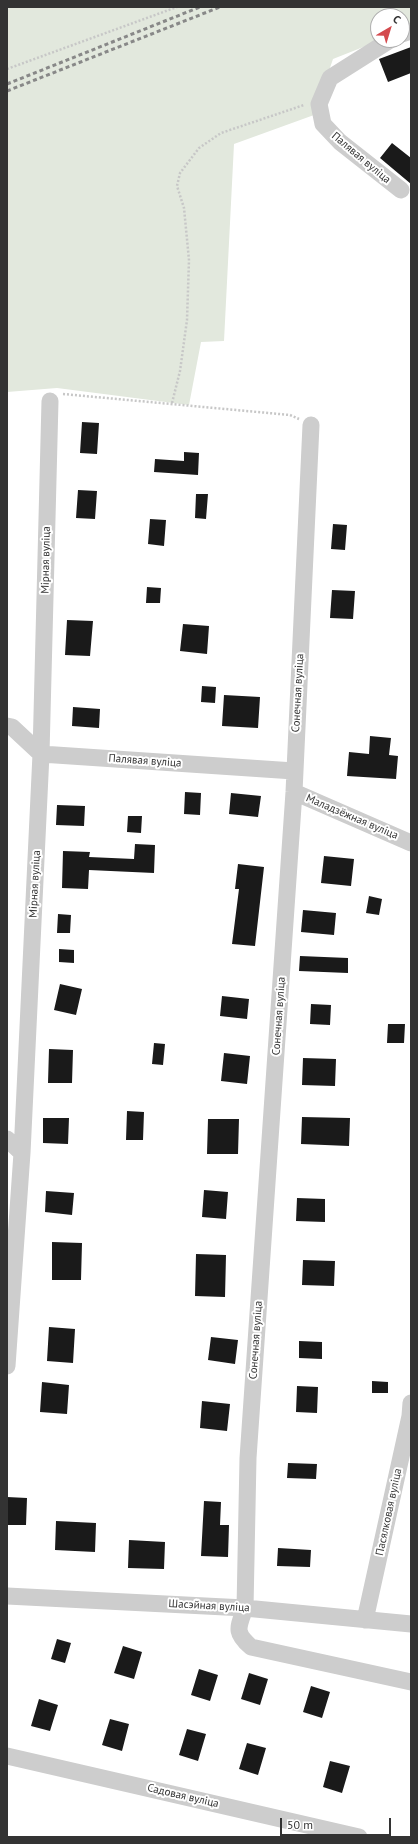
<!DOCTYPE html>
<html>
<head>
<meta charset="utf-8">
<style>
	body { margin:0 }
	#map { position:relative; width:418px; height:1844px; overflow:hidden; background:#fff; font-family:"PT Sans",sans-serif }
	canvas { display:block }
	.frame { position:absolute; inset:0; border:8px solid #333; pointer-events:none }
	.north { position:absolute; left:370px; top:8px; width:40px; height:40px; box-sizing:border-box; background:#fff; border:1px solid #adadad; border-radius:50%; rotate:38deg; font-size:11px; font-weight:700; line-height:16px; text-align:center; color:#333 }
	.north::after { content:''; display:block; margin:auto; width:14px; height:18px; background:#d44a4e; clip-path:polygon(50% 0,100% 100%,50% 72%,0 100%) }
	.scale { position:absolute; left:280px; top:1818px; width:111px; height:18px; box-sizing:border-box; border:2px solid #333; border-top:0; padding-left:5px; font-size:12px; line-height:14px; white-space:nowrap; color:#333; -webkit-text-stroke:3px #fff; paint-order:stroke }
</style>
</head>
<body>
<div id="map">
<canvas width="418" height="1844"></canvas>
<div class="frame"></div>
<div class="north">С</div>
<div class="scale">50 m</div>
</div>
<script>
const context = document.querySelector('canvas').getContext('2d');
context.lineJoin = 'round';
function paint(path, color) {
  context.fillStyle = color;
  context.fill(path, 'evenodd');
}
function stroke(path, color, width, dash) {
  context.strokeStyle = color;
  context.lineWidth = width;
  context.lineCap = dash ? 'butt' : 'round';
  context.setLineDash(dash || []);
  context.stroke(path);
}
function label(font, color, halo, rows, align = 'center') {
  context.font = font + ' "PT Sans",sans-serif';
  context.lineWidth = 4;
  context.setLineDash([]);
  context.textBaseline = 'middle';
  context.strokeStyle = halo;
  context.fillStyle = color;
  for (const [text, x, y, turn = 0] of rows) {
    context.save();
    context.translate(x, y);
    context.rotate((+turn || 0) * Math.PI / 180);
    context.textAlign = isNaN(turn) ? turn : align;
    if (halo) context.strokeText(text, 0, 0);
    context.fillText(text, 0, 0);
    context.restore();
  }
}
const green = new Path2D(`
	M7,7H411V28L402,32V16H378V40H381L333,59L314,115L234,144L224,341L201,342L189,405L57,388L7,392Z`);
const building = new Path2D(`
	M411,47V73L388,82L379,59Z
	M392,143L411,158V184L380,158Z
	M82,422L99,423L97,454L80,453Z
	M184,452L199,453L198,475L154,472L155,459L184,461Z
	M78,490L97,491L95,519L76,518Z
	M196,494H208L206,519L195,518Z
	M150,519L166,520L164,546L148,544Z
	M333,524L347,525L345,550L331,549Z
	M147,587L161,588L160,603H146Z
	M332,590L355,591L353,619L330,618Z
	M67,620L93,621L90,656L65,655Z
	M183,624L209,626L207,654L180,651Z
	M202,686L216,687L215,703L201,702Z
	M224,695L260,697L258,728L222,726Z
	M73,707L100,709L99,728L72,726Z
	M370,736L391,738L389,755L398,756L396,779L347,776L349,752L369,754Z
	M185,792L201,793L200,815L184,814Z
	M231,793L261,796L258,817L229,814Z
	M57,805L85,806L84,826L56,825Z
	M128,816H142L141,833L127,832Z
	M135,844L155,845L154,873L89,870L88,889L62,888L63,851L90,852L89,857L134,859Z
	M324,856L354,859L351,886L321,883Z
	M238,864L264,867L255,946L232,944L239,889H235Z
	M369,896L382,899L379,915L366,913Z
	M303,910L336,913L334,935L301,932Z
	M58,914L71,915L70,933H57Z
	M59,949L74,950V963L59,962Z
	M300,956L348,958V973L299,971Z
	M60,984L82,989L76,1015L54,1010Z
	M222,996L249,999L247,1019L220,1016Z
	M311,1004L331,1005L330,1025L310,1024Z
	M388,1024H405L404,1043H387Z
	M154,1043L165,1044L163,1065L152,1064Z
	M49,1049L73,1050L72,1083H48Z
	M224,1053L250,1056L247,1084L221,1081Z
	M303,1058L336,1059L335,1086L302,1085Z
	M127,1111L144,1112L143,1140H126Z
	M302,1117L350,1118L349,1146L301,1144Z
	M43,1118H69L68,1144L43,1143Z
	M208,1119H239L238,1154H207Z
	M204,1190L228,1192L226,1219L202,1217Z
	M46,1191L74,1193L72,1215L45,1212Z
	M297,1198L325,1199V1222L296,1221Z
	M52,1242L82,1243L81,1280H52Z
	M196,1254L226,1255L225,1297L195,1296Z
	M303,1260L335,1261L334,1286L302,1285Z
	M49,1327L75,1329L73,1363L47,1361Z
	M211,1337L238,1340L235,1364L208,1360Z
	M299,1341L322,1342V1359L299,1358Z
	M372,1381L388,1382V1393H372Z
	M42,1382L69,1385L67,1414L40,1412Z
	M297,1386L318,1387L317,1413L296,1412Z
	M202,1401L230,1404L227,1431L200,1428Z
	M288,1463L317,1464L316,1479L287,1478Z
	M7,1497L27,1498L26,1525H7Z
	M204,1501L221,1502L220,1525H229L228,1557L201,1556Z
	M56,1521L96,1523L95,1552L55,1550Z
	M129,1540L165,1542L164,1569L128,1568Z
	M278,1548L311,1550L310,1567L277,1566Z
	M57,1639L71,1643L65,1663L51,1659Z
	M123,1646L142,1652L134,1679L114,1673Z
	M199,1669L218,1675L210,1701L191,1695Z
	M249,1673L268,1679L260,1705L241,1699Z
	M311,1686L330,1692L322,1718L303,1712Z
	M39,1699L58,1705L50,1731L31,1726Z
	M110,1719L129,1724L122,1751L102,1745Z
	M187,1729L206,1734L198,1761L179,1755Z
	M247,1743L266,1748L258,1775L239,1769Z
	M330,1761L350,1766L342,1793L323,1787Z`);
const path = new Path2D(`
	M7,69L177,7
	M63,394L290,415L299,419
	M172,403L180,371L187,320L189,260L184,208L177,186L180,173L199,148L221,133L304,105`);
const minor = new Path2D(`
	M402,34L411,31
	M390,40L330,78L319,104L323,124L340,142L401,190
	M311,425L294,792L248,1458L245,1608C238,1628 234,1632 251,1647L411,1682
	M7,726L12,727L41,754L294,771
	M294,792L411,843
	M7,1139L22,1153
	M7,1366L22,1153L41,754L50,401
	M7,1596L245,1608L411,1624
	M365,1620L410,1416L411,1403
	M7,1756L359,1837`);
const rail = new Path2D(`
	M7,84L200,7
	M7,91L220,7`);
const streetNames = [
	["Палявая вуліца",361,158,40],
	["Мірная вуліца",46,560,-89],
	["Сонечная вуліца",298,693,-87],
	["Палявая вуліца",145,761,4],
	["Маладзёжная вуліца",352,817,23],
	["Мірная вуліца",35,884,-87],
	["Сонечная вуліца",279,1016,-86],
	["Сонечная вуліца",256,1340,-86],
	["Пасялковая вуліца",389,1512,-78],
	["Шасэйная вуліца",209,1606,3],
	["Садовая вуліца",183,1796,13]
];
paint(green, '#e2e8dd');
paint(building, '#1a1a1a');
stroke(path, '#c7c7c7', 2.5, [2, 2]);
stroke(minor, '#cdcdcd', 17);
stroke(rail, '#888', 3, [4, 3]);
label('11px', '#333', '#fff', streetNames);
</script>
</body>
</html>
